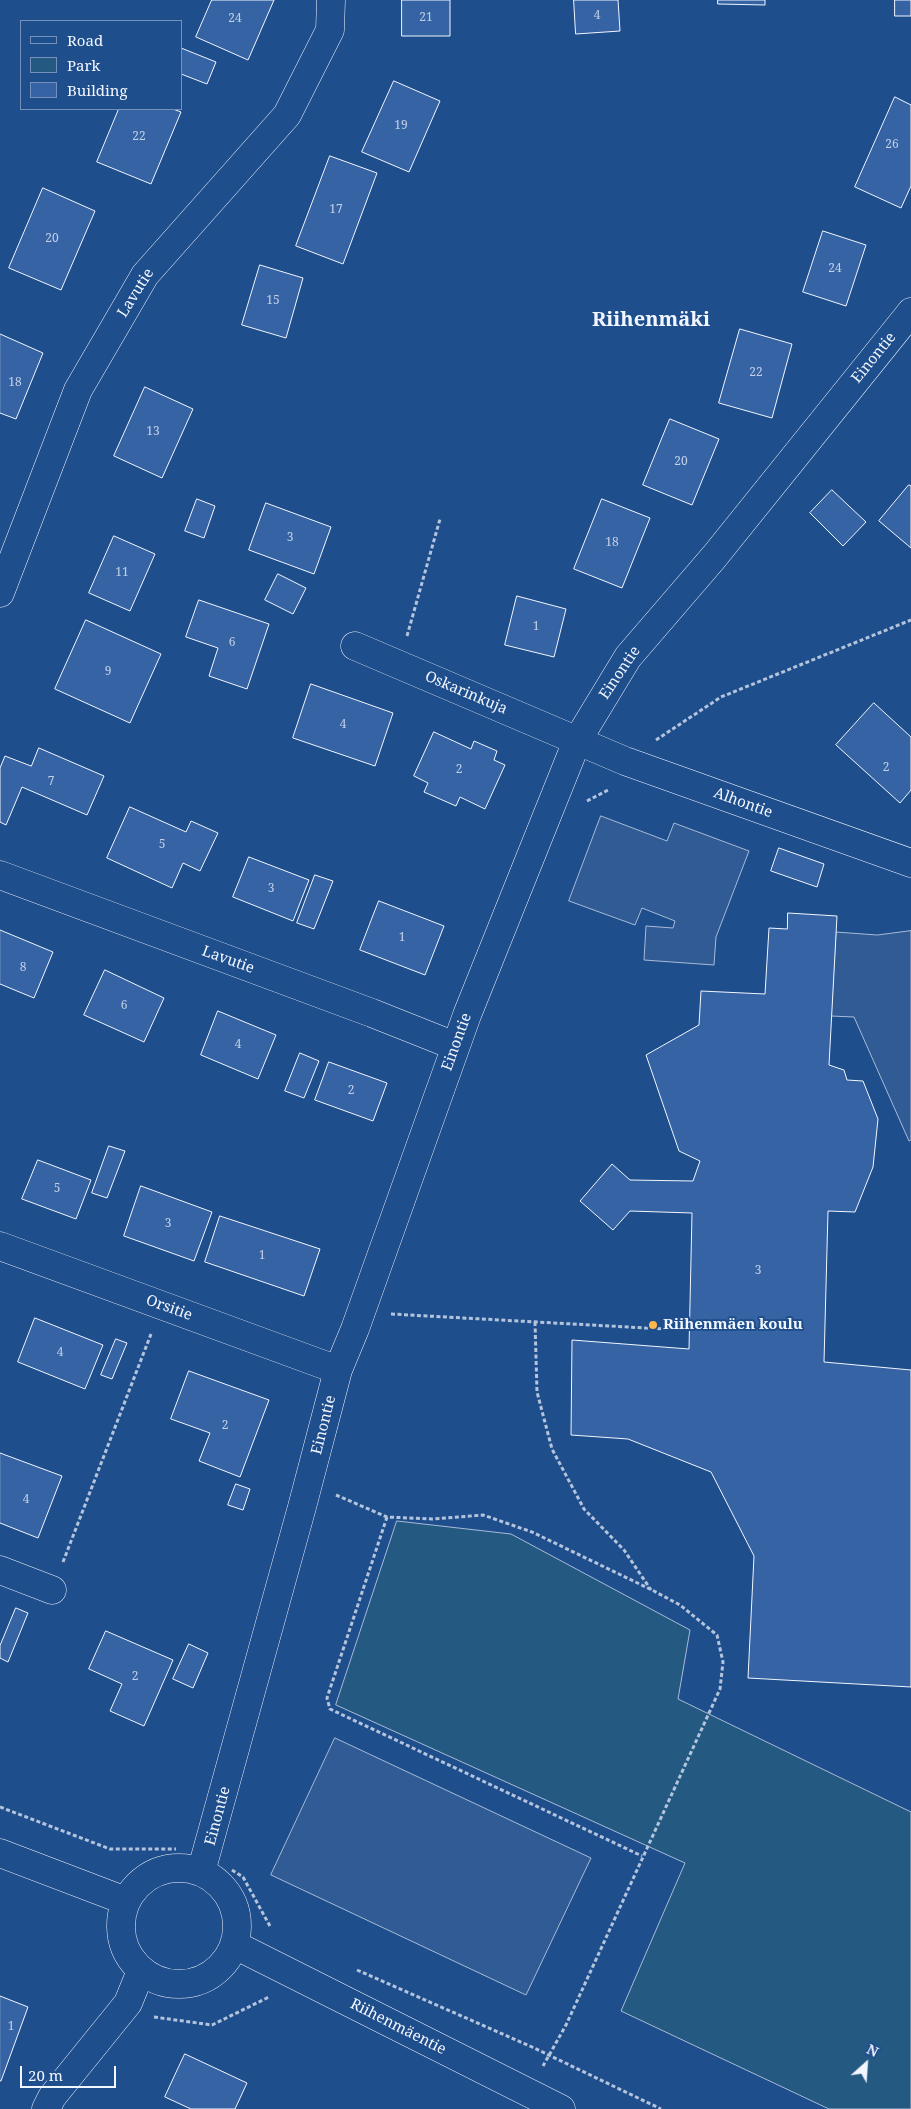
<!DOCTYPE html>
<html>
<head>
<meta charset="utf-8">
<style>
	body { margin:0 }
	#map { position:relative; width:911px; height:2109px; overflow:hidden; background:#1f4e8c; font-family:"Noto Serif",serif }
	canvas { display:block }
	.legend { position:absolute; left:20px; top:20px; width:162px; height:90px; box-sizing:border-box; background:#1f4e8c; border:1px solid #7391ba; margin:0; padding:6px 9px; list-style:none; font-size:15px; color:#f2f6ff }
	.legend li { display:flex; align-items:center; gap:10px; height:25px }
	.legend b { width:25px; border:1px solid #7391ba }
	.north { position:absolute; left:841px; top:2039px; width:50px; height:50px; -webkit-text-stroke:4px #1f4e8c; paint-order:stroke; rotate:26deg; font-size:14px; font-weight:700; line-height:20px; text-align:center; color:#f2f6ff }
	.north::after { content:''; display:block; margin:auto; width:18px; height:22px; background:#f2f6ff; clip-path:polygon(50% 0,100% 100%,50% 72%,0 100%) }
	.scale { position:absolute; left:20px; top:2066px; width:96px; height:22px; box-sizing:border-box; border:2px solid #f2f6ff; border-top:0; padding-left:6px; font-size:15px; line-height:18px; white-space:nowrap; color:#f2f6ff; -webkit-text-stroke:4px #1f4e8c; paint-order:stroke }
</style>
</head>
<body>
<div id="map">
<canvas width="911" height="2109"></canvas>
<ul class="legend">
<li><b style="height:6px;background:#1f4e8c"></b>Road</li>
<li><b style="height:14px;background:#245a82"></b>Park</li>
<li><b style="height:14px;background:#3563a3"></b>Building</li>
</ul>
<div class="north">N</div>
<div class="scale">20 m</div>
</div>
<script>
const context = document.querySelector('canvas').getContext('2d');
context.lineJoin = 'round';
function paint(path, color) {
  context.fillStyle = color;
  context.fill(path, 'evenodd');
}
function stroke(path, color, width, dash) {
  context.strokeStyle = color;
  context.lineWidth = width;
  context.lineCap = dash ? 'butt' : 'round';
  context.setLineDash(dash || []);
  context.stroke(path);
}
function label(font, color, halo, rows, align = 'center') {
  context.font = font + ' "Noto Serif",serif';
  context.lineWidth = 4;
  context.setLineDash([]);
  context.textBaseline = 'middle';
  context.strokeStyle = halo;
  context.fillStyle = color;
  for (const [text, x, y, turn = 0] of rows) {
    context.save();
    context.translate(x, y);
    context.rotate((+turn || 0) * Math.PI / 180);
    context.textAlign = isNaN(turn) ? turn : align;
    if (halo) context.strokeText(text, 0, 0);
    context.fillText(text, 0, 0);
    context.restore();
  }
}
const green = new Path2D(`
	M397,1521L511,1534L690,1630L678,1699L911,1812V2109H829L621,2011L685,1863L336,1705Z`);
const parking = new Path2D(`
	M601,816L667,841L674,823L749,851L716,937L714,965L644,960L646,926L673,928L675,921L642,908L635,925L569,901Z
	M911,931V1140L909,1141L854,1017L831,1016L836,932L877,935Z
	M335,1738L591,1858L526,1995L271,1875Z`);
const building = new Path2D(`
	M212,0H274L248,60L196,37Z
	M402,0H450V36H402Z
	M574,0H618L620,31L576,34Z
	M718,0H765V5L718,4Z
	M895,0H911V16H895Z
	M181,48L216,62L207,84L181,74Z
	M394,81L440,101L409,172L362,152Z
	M895,97L911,105V186L901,208L855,187Z
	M119,109H173L181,112L151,184L97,162Z
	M330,156L377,173L343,264L296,246Z
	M43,188L95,211L61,290L9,268Z
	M823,231L866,245L846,306L803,292Z
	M260,265L303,278L286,338L242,325Z
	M740,329L792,344L772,418L719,403Z
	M0,334L43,353L16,419L0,413Z
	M145,387L193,409L162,478L114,456Z
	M670,419L719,439L692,505L643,485Z
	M909,485L911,486V548L879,521Z
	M832,490L866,522L843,546L810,513Z
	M197,499L215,506L204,538L185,531Z
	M602,499L650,518L622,588L574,569Z
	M266,503L331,527L314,574L249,550Z
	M114,536L155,554L130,611L89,593Z
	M278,574L306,588L293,614L265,600Z
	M517,596L566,609L554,657L505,645Z
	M199,600L269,624L247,689L209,676L218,648L186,637Z
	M86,620L161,654L130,723L55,689Z
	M311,684L393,713L375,766L293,738Z
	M874,703L911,737V790L900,803L836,745Z
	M434,732L471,749L474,741L497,751L494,760L505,765L485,809L460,797L456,806L424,792L428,783L414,776Z
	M39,748L104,776L87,815L22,787L6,825L0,822V768L5,756L31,766Z
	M130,807L186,832L191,821L218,833L200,871L183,863L172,888L107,858Z
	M779,848L824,864L817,887L771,871Z
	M249,857L309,880L293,921L233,897Z
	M315,875L333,881L314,929L297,923Z
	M379,901L444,926L425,975L360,950Z
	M788,913L837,916L829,1065L844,1070L847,1080L863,1081L878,1119L873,1167L855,1212L828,1211L824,1362L911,1370V1687L748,1678L754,1556L711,1472L628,1439L571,1435L572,1340L689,1349L692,1213L630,1211L613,1230L580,1201L612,1164L630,1180L693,1181L700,1161L679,1151L646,1055L699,1025L701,991L765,994L769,928L787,929Z
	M0,930L53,952L34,998L0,984Z
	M105,970L164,998L144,1042L84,1015Z
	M218,1011L276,1035L258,1079L201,1055Z
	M300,1053L319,1061L304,1098L285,1091Z
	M329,1062L387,1083L373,1121L315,1100Z
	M109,1146L125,1151L107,1198L92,1193Z
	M38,1160L91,1180L76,1219L22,1199Z
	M141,1186L212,1212L194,1261L124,1236Z
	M220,1216L320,1249L304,1296L205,1262Z
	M35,1318L103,1345L85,1389L18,1362Z
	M116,1339L127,1343L112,1379L101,1375Z
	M189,1371L269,1400L240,1477L199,1461L210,1433L171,1419Z
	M0,1453L62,1476L38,1538L0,1523Z
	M236,1484L250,1489L243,1510L228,1505Z
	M16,1608L28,1613L8,1662L0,1658V1646Z
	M106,1631L173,1660L144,1726L110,1711L122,1684L89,1669Z
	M189,1644L208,1653L193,1688L173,1679Z
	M0,1996L28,2007L1,2081H0Z
	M185,2054L247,2083L235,2109H191L165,2097Z`);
const path = new Path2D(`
	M407,636L440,519
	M656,740L721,697L911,620
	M587,801L610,789
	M391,1314L664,1329
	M535,1322L537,1392L552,1449L584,1509L624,1550L651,1590
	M336,1495L387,1517L432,1519L483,1515L532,1532L652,1590L680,1605L717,1635L723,1662L720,1689L566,2025L543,2066
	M387,1517L327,1698L330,1709L642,1856
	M63,1562L151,1334
	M0,1807L110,1849H176
	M232,1870L243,1877L271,1928
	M357,1970L532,2047L661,2109
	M154,2017L212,2025L269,1997`);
const street = new Path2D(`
	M0,593L78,390L145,275L287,115L330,30L331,0
	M355,646L625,761L911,863
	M0,875L372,1013L455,1046
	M0,1246L338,1370
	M0,1570L52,1590
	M201,1872L302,1507L338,1370L355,1329L467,1015L577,741L628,657L714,557L911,312
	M46,2109L52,2097L128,2003L141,1971`);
const secondary = new Path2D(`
	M0,1853L126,1901
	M121 1926a58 58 0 1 1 116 0a58 58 0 1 1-116 0Z
	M235,1945L561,2109`);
const markers = [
	[653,1325,5,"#ffb74d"]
];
const numberNames = [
	["4",597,16],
	["21",426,18],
	["24",235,19],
	["19",401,126],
	["22",139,137],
	["26",892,145],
	["17",336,210],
	["20",52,239],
	["24",835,269],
	["15",273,301],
	["22",756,373],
	["18",15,383],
	["13",153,432],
	["20",681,462],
	["3",290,538],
	["18",612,543],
	["11",122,573],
	["1",536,627],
	["6",232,643],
	["9",108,672],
	["4",343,725],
	["2",886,768],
	["2",459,770],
	["7",51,782],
	["5",162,845],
	["3",271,889],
	["1",402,938],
	["8",23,968],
	["6",124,1006],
	["4",238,1045],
	["2",351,1091],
	["5",57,1189],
	["3",168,1224],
	["1",262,1256],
	["3",758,1271],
	["4",60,1353],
	["2",225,1426],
	["4",26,1500],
	["2",135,1677],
	["1",11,2027]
];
const streetNames = [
	["Lavutie",136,293,-58],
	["Einontie",874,358,-51],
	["Einontie",620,673,-56],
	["Oskarinkuja",466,693,23],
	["Alhontie",743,803,20],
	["Lavutie",228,960,20],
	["Einontie",457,1042,-70],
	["Orsitie",169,1308,20],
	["Einontie",324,1425,-76],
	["Einontie",218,1816,-75],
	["Riihenmäentie",398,2027,27]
];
const poiNames = [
	["Riihenmäen koulu",663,1325]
];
const districtNames = [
	["Riihenmäki",651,320]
];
paint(green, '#245a82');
stroke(green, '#a8bbd7', 1);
paint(parking, '#305b95');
stroke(parking, '#a8bbd7', 1);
paint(building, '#3563a3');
stroke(building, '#f2f6ff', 1);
stroke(street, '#f2f6ff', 29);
stroke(secondary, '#f2f6ff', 29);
stroke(path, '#b3c4dc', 3, [4, 2.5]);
stroke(street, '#1f4e8c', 28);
stroke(secondary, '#1f4e8c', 28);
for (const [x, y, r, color] of markers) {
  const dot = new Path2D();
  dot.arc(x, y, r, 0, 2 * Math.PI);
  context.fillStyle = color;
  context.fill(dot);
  stroke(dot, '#1f4e8c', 2);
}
label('12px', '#c3d1e8', null, numberNames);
label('15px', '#f2f6ff', '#1f4e8c', streetNames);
label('bold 15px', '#f2f6ff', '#1f4e8c', poiNames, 'left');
label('bold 20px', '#f2f6ff', '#1f4e8c', districtNames);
</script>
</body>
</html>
